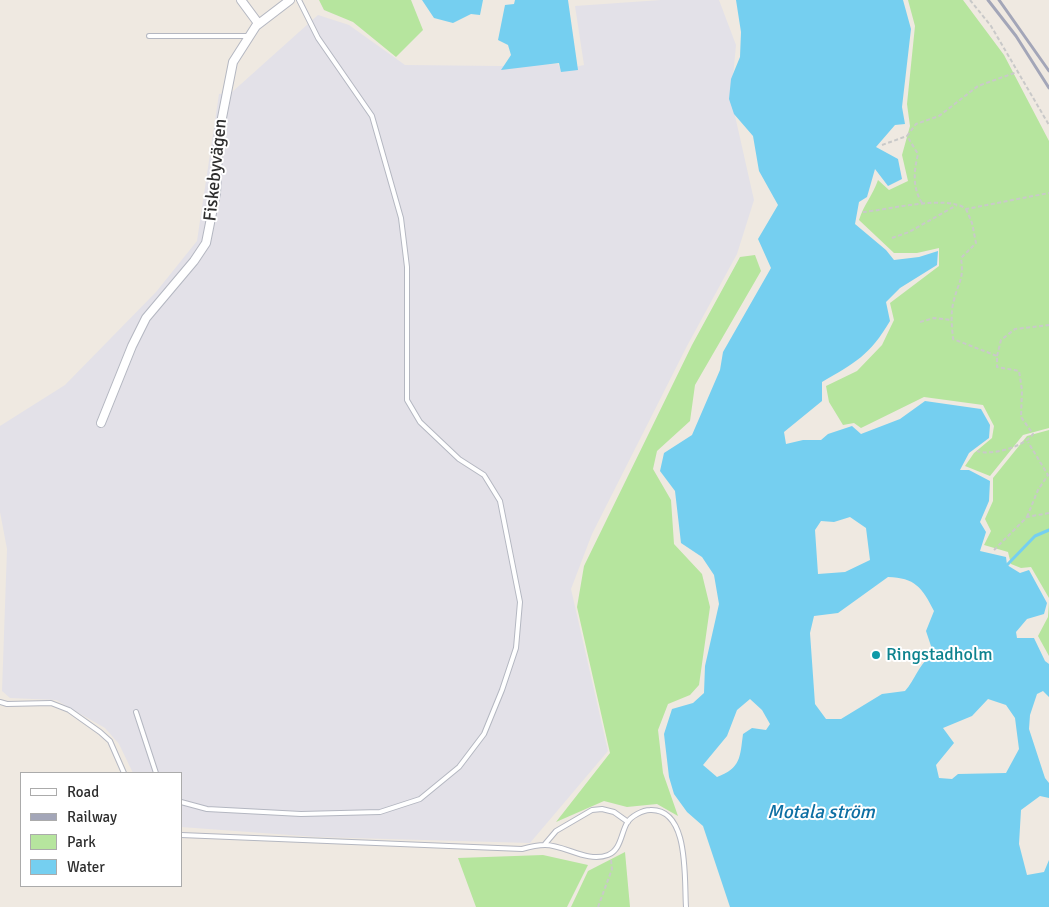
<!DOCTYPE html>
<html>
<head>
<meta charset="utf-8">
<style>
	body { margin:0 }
	#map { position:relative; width:1049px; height:907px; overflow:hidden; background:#efe9e1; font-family:Signika,sans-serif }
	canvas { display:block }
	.legend { position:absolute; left:20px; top:772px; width:162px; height:115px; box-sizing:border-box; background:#fff; border:1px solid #ababab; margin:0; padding:6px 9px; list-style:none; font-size:15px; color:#2e2e2e }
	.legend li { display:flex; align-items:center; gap:10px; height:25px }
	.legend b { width:25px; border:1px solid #ababab }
</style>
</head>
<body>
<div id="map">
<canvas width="1049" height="907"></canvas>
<ul class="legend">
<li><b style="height:6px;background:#fff"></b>Road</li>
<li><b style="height:6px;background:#a3a6b8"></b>Railway</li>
<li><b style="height:14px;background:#b6e59e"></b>Park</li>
<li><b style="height:14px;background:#75cff0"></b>Water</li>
</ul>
</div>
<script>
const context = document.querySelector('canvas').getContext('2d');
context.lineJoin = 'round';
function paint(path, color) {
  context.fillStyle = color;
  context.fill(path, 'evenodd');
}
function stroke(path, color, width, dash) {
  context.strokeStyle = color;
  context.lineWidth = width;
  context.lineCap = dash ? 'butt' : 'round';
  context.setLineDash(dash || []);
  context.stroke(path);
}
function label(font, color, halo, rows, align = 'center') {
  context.font = font + ' Signika,sans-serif';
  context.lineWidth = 4;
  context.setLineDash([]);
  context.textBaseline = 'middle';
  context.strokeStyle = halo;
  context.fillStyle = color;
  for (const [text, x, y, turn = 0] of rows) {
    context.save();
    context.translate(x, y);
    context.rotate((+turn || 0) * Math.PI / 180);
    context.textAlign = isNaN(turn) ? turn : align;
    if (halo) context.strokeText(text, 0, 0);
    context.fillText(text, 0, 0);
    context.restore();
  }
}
const industrial = new Path2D(`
	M661,0H719L736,45L731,98L754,200L737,254L687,346L592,534L571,589L608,751L530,843L317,837L181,827V773H133L119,744L105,728L56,700L10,698L2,691L7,549L0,512V426L65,385L156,292L197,241L219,94L231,93L318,15L349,25L405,65L500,66L558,64L561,70L584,65L575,6Z`);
const green = new Path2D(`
	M319,0H411L423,30L396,57L353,22L324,10Z
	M908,0H963L1004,55L1049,141V428L1023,435L990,476L965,466L974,453L992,438L994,426L983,405L924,397L861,428L854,423L843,425L829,402L826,386L857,371L882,345L894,320L890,303L939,266V248L917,253H894L859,220C864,204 873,195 878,180L889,190L908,181L902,155L910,126L907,104L915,26Z
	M755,255L761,271L695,385L690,421L657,451L653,469L671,500L674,544L702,574L710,607L699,685L690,695L668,704L658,730L663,773L678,816L657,804L627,807L604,801L556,822L610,753L577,607L584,566L692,345L740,257Z
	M1049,430V598L1031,567L1021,568L1011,564L1008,552L984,545L991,531L985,519L993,501V478L1027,436Z
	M1049,602V656L1038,636L1048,617Z
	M625,852L630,907H571L588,871Z
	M543,855L588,865L567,907H476L458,858Z`);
const water = new Path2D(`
	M422,0H483L480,15L471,14L453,23L434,18Z
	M515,0H568L578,70L561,72L559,63L501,70L511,55L508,45L498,40L505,5L514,4Z
	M736,0H903L911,29L902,107L905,124L895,125L876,147L898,159L902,179L888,186L875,169L867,197L859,202L855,224L886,250L894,260L919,257L938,251L937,265L900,288L886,302L890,321C870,355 855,363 822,382V401L784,432L786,444L803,440H821L828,434L852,426L861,434L900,419L925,401L981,409L990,425L989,438L969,453L960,470H969L990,481L989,501L980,522L986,532L980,551L1006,557L1007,565L1020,573L1029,570L1047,603L1044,614L1027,619L1016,632L1017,638H1034L1045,661L1049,664V697L1043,691L1037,694L1030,715L1029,729L1045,778L1049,783V798L1040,796L1021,810L1019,844L1027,875L1044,872L1049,860V907H730L703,826L687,812L674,794L669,777L664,734L672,709L693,703L704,693L705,666L719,604L714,575L702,557L681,543L675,491L660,471L664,453L692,435L720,370L723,352L771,268L758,239L778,205L759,171L753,136L734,114L729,99L731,79L740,57L741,32ZM850,517L866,528L870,560L845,572L818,574L815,530L821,521L834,522ZM888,577C915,578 922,587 934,611L926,631L931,646L930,657C919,664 915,680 905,691L882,694L841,719H826L815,704L810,633L814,616L838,613ZM750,699L762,710L770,724L766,730L752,728L743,734C740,757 741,768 717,777L703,765L727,736L737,710ZM988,699L1006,705L1015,718L1019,749L1006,773L958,774L952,779L939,778L936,765L954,743L943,728L972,716Z`);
const stream = new Path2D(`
	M1007,565L1035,536L1049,530`);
const path = new Path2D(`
	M970,0L991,26L1049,125
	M882,145L907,136
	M922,203C912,187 914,171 918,154L907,136L916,124L939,116L978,86L1017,72
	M966,209L972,223L976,243L961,258C964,280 959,280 954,300C950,313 952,326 953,339L997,356V367L1019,371L1022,390L1021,417L1033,434C1024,447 991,456 977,451
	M863,212C888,210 947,194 966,209L1049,193
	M892,238L909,232L957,205
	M920,322L934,318L951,320
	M997,356L1001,340L1015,329L1049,325
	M1027,517L1038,490L1048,475L1028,442
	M994,550L1027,517L1049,513
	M598,907L612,869L611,860`);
const lane = new Path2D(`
	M149,36H249
	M0,702L7,704L51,703L69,710L100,732L110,741L124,773
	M136,712L156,773
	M181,802L207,809L301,814L380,812L420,799L459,767L484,734L502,690L516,648L520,602L500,501L484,475L459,459L420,422L407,400V267L401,218L372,116L318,38L299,0
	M181,835L522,849C529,847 537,845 545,845C565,845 587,863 608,855C621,850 621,833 627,823C631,816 643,810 650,810C690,808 684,880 686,907
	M545,844L556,831L592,810L602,809L614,812L628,822`);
const street = new Path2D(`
	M241,0L258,23
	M101,423L132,346L146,318L194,261L206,243L216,193L219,133L233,62L256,26L290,0`);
const rail = new Path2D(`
	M988,0L1016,36L1049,88
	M999,0L1049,71`);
const markers = [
	[876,655,5,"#0f9aa8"]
];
const streetNames = [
	["Fiskebyvägen",216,170,-84]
];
const cultureNames = [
	["Ringstadholm",886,655]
];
const waterNames = [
	["Motala ström",821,813]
];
paint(industrial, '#e3e1e8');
paint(green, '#b6e59e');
paint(water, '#75cff0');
stroke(stream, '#75cff0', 3);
stroke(lane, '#b4b7c1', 6);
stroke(street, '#b4b7c1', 10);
stroke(path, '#c9c9c9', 2, [4, 2.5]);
stroke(lane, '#fff', 4);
stroke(street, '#fff', 8);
stroke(rail, '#a3a6b8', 3);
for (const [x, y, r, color] of markers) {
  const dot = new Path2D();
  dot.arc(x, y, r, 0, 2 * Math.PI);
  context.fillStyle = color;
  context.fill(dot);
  stroke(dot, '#fff', 2);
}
label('18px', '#2e2e2e', '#fff', streetNames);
label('18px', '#0d838f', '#fff', cultureNames, 'left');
label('italic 19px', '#0d6fa3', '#fff', waterNames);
</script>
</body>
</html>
